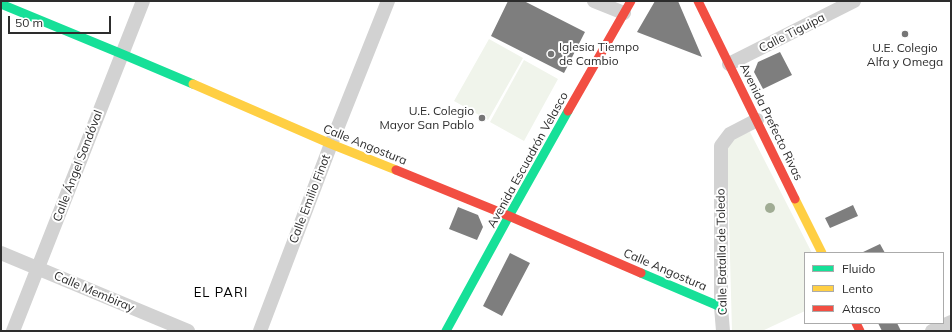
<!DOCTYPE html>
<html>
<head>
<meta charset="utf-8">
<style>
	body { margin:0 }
	#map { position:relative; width:952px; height:332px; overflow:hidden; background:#fff; font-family:Mulish,sans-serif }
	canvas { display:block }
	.frame { position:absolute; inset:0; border:2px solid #2d2d2d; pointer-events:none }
	.legend { position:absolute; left:804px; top:252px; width:140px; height:72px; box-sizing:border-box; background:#fff; border:1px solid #ababab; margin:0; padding:5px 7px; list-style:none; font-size:12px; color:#2d2d2d }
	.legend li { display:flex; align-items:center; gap:8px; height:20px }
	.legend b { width:20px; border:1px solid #ababab }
	.scale { position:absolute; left:8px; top:16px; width:103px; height:18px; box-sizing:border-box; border:2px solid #2d2d2d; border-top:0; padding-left:5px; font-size:12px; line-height:14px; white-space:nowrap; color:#2d2d2d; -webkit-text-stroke:3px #fff; paint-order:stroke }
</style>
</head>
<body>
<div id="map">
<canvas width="952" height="332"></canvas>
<div class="frame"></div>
<ul class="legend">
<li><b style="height:5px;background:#16e098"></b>Fluido</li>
<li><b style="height:5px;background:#ffcf43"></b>Lento</li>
<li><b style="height:5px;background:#f24e42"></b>Atasco</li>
</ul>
<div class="scale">50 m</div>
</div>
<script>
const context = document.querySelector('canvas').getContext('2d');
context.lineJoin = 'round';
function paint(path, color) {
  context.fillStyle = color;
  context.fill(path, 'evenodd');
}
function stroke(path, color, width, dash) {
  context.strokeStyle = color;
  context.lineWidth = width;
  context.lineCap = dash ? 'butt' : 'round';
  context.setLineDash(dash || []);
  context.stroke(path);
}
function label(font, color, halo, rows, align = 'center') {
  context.font = font + ' Mulish,sans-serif';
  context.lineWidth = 4;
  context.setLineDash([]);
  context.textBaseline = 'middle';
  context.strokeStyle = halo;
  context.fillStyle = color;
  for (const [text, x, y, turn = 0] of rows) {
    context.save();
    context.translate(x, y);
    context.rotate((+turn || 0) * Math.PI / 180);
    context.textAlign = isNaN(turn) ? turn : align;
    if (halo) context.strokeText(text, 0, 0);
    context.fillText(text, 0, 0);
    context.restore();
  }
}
const green = new Path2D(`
	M489,39L523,58L488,120L454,101Z
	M524,60L558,79L524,141L490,122Z
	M750,132L812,253H805V311L762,331H732L727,146C735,137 738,135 750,132Z`);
const building = new Path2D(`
	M508,1H524L585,32L564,73L491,36Z
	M655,1H678L702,57L637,32Z
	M780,52L792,75L763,89L754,72L758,62Z
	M853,205L858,216L830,228L825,218Z
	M458,207L478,215L483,227L477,240L449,229Z
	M880,244L885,253H861Z
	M510,253L530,263L502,316L483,306Z
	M878,323H897L901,331H882Z`);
const street = new Path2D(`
	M594,1L624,13
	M729,64L854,1
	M1,253L188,331
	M13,331L143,1
	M260,331L331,144L388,1
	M723,331L721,307V146L730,134L757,120
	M932,331L951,322`);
const fast = new Path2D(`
	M1,4L122,54L193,84
	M641,273L721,307
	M446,331L509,216L568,111`);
const slow = new Path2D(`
	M193,84L331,144L396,170
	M795,199L822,253`);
const jam = new Path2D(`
	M698,1L795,199
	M568,111L631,1
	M396,170L509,216L641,273
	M856,323L860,331`);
const trees = [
	[770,208]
];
const markers = [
	[905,34,4,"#767676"],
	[551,54,4,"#767676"],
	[482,118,4,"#767676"]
];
const streetNames = [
	["Calle Tiguipa",792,33,-27],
	["Avenida Prefecto Rivas",771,122,64],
	["Calle Angostura",365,145,22],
	["Avenida Escuadrón Velasco",528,160,-61],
	["Calle Ángel Sandóval",78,166,-69],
	["Calle Emilio Finot",310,199,-69],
	["Calle Batalla de Toledo",722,252,-91],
	["Calle Angostura",665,270,23],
	["Calle Membiray",94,292,23]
];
const poiNames = [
	["Iglesia Tiempo",559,47],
	["de Cambio",559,61],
	["U.E. Colegio",905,48,"center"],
	["Alfa y Omega",905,62,"center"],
	["U.E. Colegio",474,111,"right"],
	["Mayor San Pablo",474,125,"right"]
];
const neighbourhoodNames = [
	["EL PARI",221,293]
];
paint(green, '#f0f4eb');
paint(building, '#7e7e7e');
stroke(street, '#d2d2d2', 14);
stroke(fast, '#16e098', 9);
stroke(slow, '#ffcf43', 9);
stroke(jam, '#f24e42', 9);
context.fillStyle = '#a0ac94';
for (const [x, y] of trees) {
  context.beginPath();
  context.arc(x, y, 5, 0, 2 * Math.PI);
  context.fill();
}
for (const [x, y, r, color] of markers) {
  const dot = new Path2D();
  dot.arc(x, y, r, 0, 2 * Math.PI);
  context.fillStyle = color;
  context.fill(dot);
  stroke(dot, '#fff', 1.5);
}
label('12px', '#2d2d2d', '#fff', streetNames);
label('12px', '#2d2d2d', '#fff', poiNames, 'left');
context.letterSpacing = '1px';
label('13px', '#000', '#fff', neighbourhoodNames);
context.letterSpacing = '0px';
</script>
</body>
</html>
